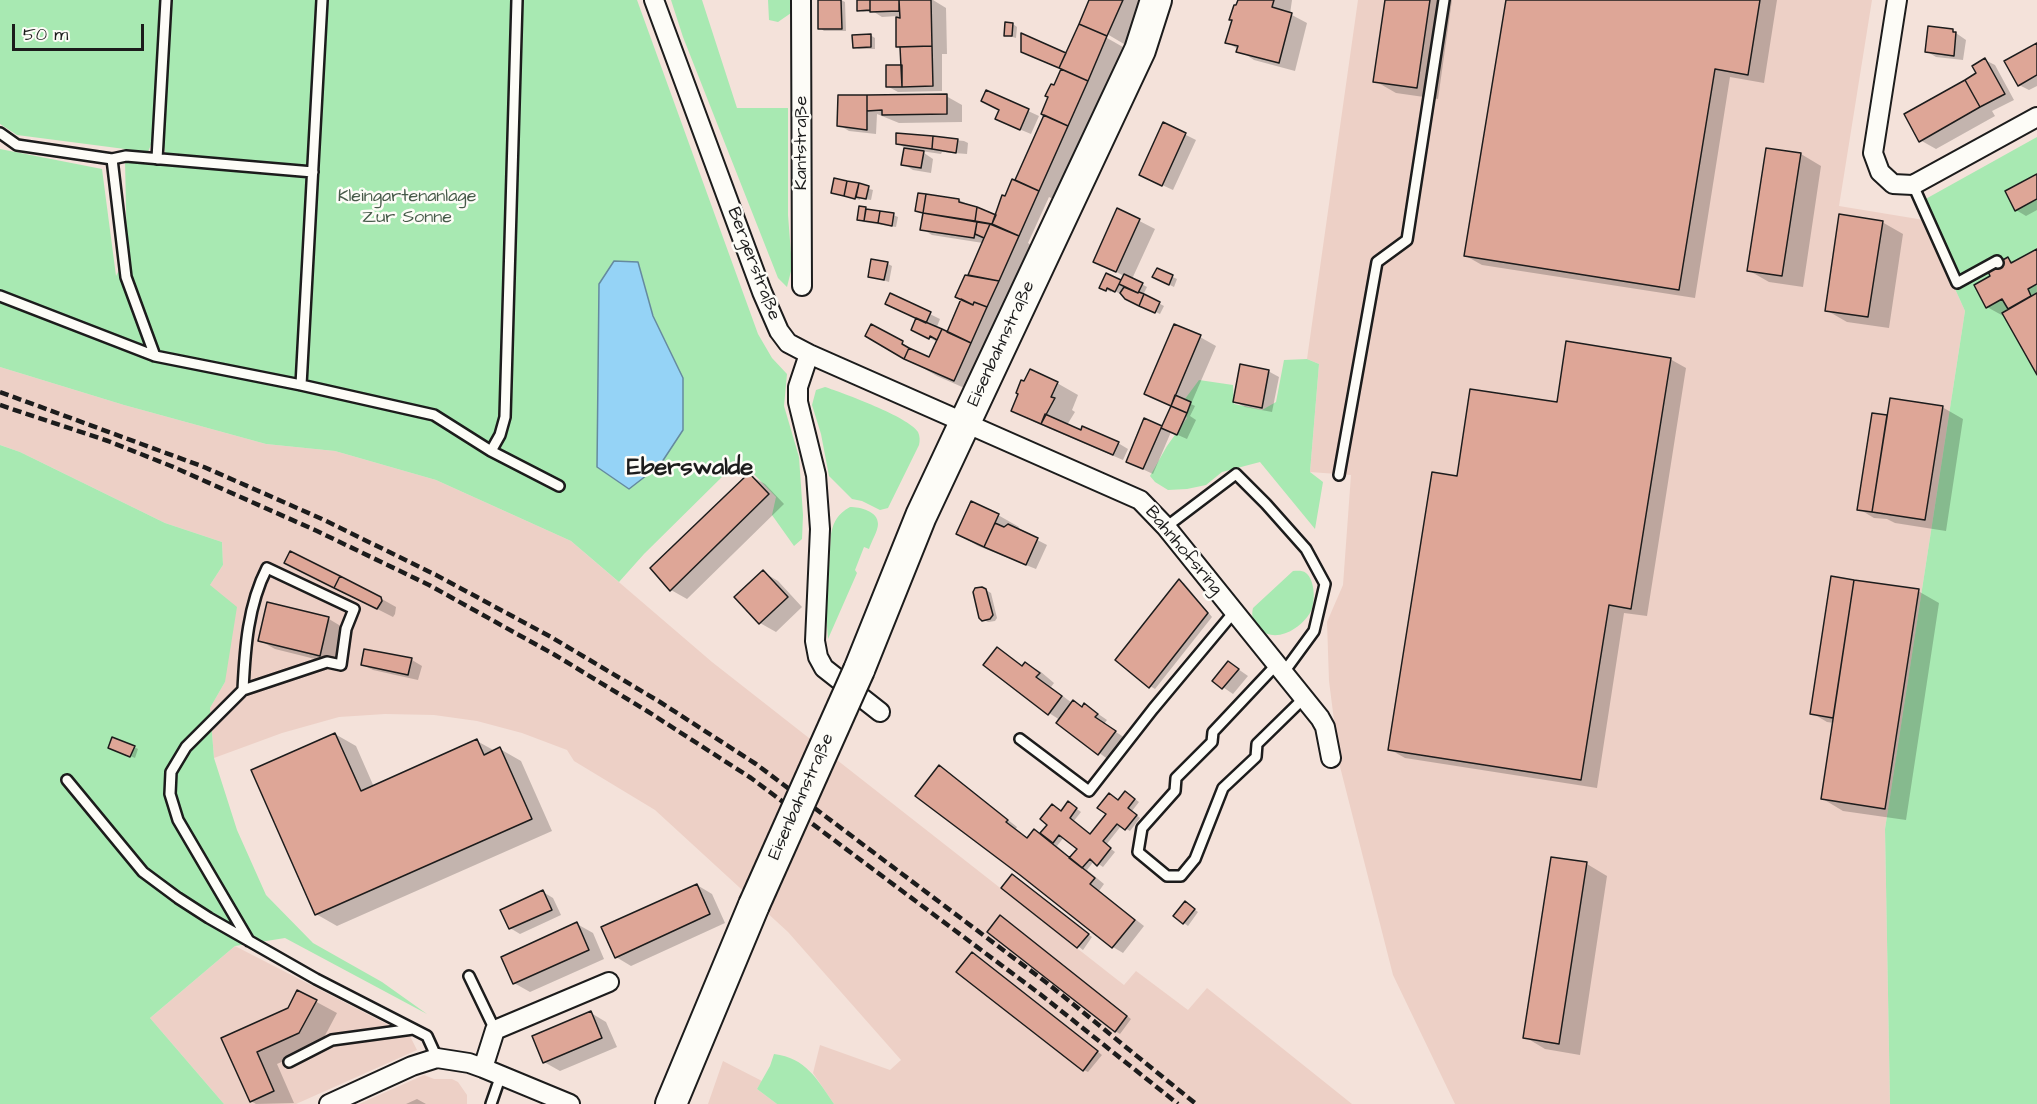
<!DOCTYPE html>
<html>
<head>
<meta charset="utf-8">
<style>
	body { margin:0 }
	#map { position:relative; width:2037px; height:1104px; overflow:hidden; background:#f4e2da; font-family:"Architects Daughter",sans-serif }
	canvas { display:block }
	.scale { position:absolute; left:12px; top:24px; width:132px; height:27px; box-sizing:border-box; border:3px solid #1c1c1c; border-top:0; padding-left:8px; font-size:18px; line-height:21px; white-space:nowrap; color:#1c1c1c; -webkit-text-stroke:4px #fdfcf7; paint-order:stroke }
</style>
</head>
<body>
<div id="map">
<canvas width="2037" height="1104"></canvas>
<div class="scale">50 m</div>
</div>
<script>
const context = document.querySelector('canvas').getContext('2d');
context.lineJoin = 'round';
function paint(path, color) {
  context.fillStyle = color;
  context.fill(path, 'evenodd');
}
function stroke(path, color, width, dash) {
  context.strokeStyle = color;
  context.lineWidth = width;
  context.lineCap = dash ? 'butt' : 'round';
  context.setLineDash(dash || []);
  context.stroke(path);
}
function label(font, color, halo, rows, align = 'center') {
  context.font = font + ' "Architects Daughter",sans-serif';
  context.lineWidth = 5;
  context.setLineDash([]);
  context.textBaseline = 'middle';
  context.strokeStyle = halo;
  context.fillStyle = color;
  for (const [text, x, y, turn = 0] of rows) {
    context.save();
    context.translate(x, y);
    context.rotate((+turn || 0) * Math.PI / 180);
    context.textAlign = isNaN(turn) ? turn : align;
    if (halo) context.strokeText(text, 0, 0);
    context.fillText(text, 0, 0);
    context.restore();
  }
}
const built = new Path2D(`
	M1358,0H1872L1839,206L1924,220L1965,311L1885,829L1890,1104H1455L1393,975L1335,747L1336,736L1329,681L1327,622L1343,585L1351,475L1310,472L1319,364L1307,359Z
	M0,367L124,405L266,444L335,451L436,480L571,541L712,662L1124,985L1136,971L1188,1010L1207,988L1352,1104H834L813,1073L820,1045L890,1070L901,1060L788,932L655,810L574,761L567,750L522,733L477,721L434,715L385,714L339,717L282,733L214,758L210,708L225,682L210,585L223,565L222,542L165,523L20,452L0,445Z
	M235,946L410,1036L417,1050L296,1104H224L150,1018Z
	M723,1061L762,1081L757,1089L777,1104H708Z
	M424,1075L434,1079H452L458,1082L467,1095V1104H359Z`);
const green = new Path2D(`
	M0,0H161L154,137L148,152L17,135L0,124Z
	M171,0H637L758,334L772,358L787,374L784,406L799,457L803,515L802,539L794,546L772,515L776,497L745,465L727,472L644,554L619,582L571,541L436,480L335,451L266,444L124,405L0,367V149L102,169L116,276L127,254L125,161L168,165L163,142ZM614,262H638L653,316L683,378Z
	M671,0H702L737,108H788V215L792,267L787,287L778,278L683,37Z
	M768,0H790L791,13L778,22L769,20Z
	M2037,137V1104H1890L1885,829L1965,311L1924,220L1922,201Z
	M1307,359L1319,364L1310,472L1323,482L1315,529L1260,462L1222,472L1206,485L1187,489L1168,490L1155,482L1150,476L1167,446L1187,418L1179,407L1199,380L1233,385L1234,404L1262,410L1276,402L1284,360Z
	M825,387C843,393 909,417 918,432C920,436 920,441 919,445L888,508L880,510L862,501L852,499L829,476L821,434L812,405L816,390Z
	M0,445L20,452L165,523L222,542L223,565L210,585L237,607L225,682L210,708L214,758L237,830L266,895L313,943L382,982L427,1014L285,938L235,946L150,1018L224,1104H0Z
	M850,507C860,507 878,511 878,524C878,531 871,542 869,549L864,547L855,570L857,573L828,639L826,614L831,534C834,520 838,514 850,507Z
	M1293,571C1297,571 1302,570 1306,573C1315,580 1316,603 1310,613C1300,629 1276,644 1259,629C1253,623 1251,615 1253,608Z
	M774,1054C806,1058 817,1079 834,1104H777L757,1089L770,1066Z`);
const water = new Path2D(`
	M614,261L638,262L653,316L683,378V430L660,465L629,489L597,467L599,284Z`);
const shadow = new Path2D(`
	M819,0H841L845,2L846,31H824L820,28Z
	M858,0H933L946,8L947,54H942V91L898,92L887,86L901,67V48L897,46V16L882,17L874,12H863L858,10Z
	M1091,0H1159L1129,47L1102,31L1100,34L1137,55L1089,136L1083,134L1082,136L1098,145L1070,207L1049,197L1028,243L1049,255L985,397L937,376L867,336L872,326L930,359L938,342L923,335L917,319L891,295L940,319L936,329L947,334L983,243L932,235L922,229L924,214L916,211L959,200L997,217L1005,198L1024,183L1066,55Z
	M1239,0H1292L1290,14L1307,23L1295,71L1254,60L1227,42Z
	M1386,0H1452L1438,99L1396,93L1375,81Z
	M1507,0H1777L1764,83L1730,77L1695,298L1482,265L1466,256Z
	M1013,24L1017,27L1016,38L1006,35Z
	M1953,31L1966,40L1963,60L1936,57L1926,51Z
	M870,35L875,38V49H859L854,47Z
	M2037,44V86L2029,90L2019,85Z
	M1985,60L1995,65L2014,100L1992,111L1995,116L1936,149L1920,140L1978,74Z
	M987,92L1039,116L1031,134L1007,124L1001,110Z
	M946,96L962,105V122L899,123L877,114L876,134L849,131L839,125L840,97Z
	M1164,124L1196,140L1173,190L1151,180Z
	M897,134L964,141L968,143L967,154L942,152L941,154L921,151L933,159L931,173L913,170L903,164L905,148L897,143Z
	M1801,154L1821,166L1803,287L1769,282L1748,270Z
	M2037,176V210L2026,216L2016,210Z
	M835,179L873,190L871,200L860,198V200L832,192Z
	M860,207L893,215L898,217L896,227L863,222L858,219Z
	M1118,210L1155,229L1132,279L1147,287L1143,295L1164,306L1160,314L1128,299L1112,289L1111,292L1101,287L1122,282L1124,276L1095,261Z
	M1882,222L1903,234L1889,328L1847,322L1826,310Z
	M2037,251V372L2007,318L1987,307L1992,277L2008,259L2015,263Z
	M888,264L892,266L889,282L869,276Z
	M1158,270L1177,279L1174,287L1154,277Z
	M1200,337L1216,346L1191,404L1195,406L1190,416L1196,420L1187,439L1171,432L1153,474L1138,467L1145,420L1163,428L1172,407L1146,394Z
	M1670,359L1686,368L1647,616L1624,613L1597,788L1405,758L1389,749L1458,478L1558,404Z
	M1268,371L1279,377L1272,412L1245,407L1235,402Z
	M1057,383L1078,395L1072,410L1075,412L1067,425L1118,443L1128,449L1123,460L1034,422L1013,410Z
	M1942,407L1963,419L1946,531L1895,523L1887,519L1874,518L1859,509L1873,415L1888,417Z
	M749,475L765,484L784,504L687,599L671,590L652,568Z
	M998,515L1019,527L1018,530L1047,545L1036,569L978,546L958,534Z
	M296,568L380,598L396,607L395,614L393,617Z
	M763,572L778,581L802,607L776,632L760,623Z
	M1832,578L1918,591L1939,603L1906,820L1843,811L1823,799L1834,723L1827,722L1812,713Z
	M1179,581L1184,583L1212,617L1155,689L1150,686Z
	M982,588L991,593L997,618L995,621L988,622L980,618Z
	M268,604L329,619L344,628L335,664L275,649L259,640Z
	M997,649L1023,666L1025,663L1041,672L1054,683L1051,687L1072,703L1073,702L1083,707L1084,705L1094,711L1107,720L1104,724L1125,738L1109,760L1058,723L1060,720L1049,713Z
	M365,651L412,660L422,666L418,680L373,670L363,665Z
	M1238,669L1248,676L1233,694L1214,681Z
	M335,734L356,746L374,787L477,741L495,751L500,749L521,761L552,831L337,926L316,914Z
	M134,747L138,749L135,758L114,749Z
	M939,767L949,773L1017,827L1016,829L1028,839L1035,831L1041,835L1061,812L1073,806L1081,812L1073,822L1091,836L1118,801L1130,795L1139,802L1132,811L1140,818L1130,831L1121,826L1106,845L1115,852L1103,867L1094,861L1087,870L1104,884L1099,891L1144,926L1123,953L1113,947L1021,874ZM1064,837L1079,849L1071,858L1057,846Z
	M1587,864L1607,876L1580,1055L1545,1049L1525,1037Z
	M1017,878L1092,937L1083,950L1003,888Z
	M697,885L712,894L725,923L631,966L616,957Z
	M543,892L553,898L561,915L520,934L510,928Z
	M1189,905L1198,912L1188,926L1184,923Z
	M1005,920L1131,1019L1120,1034L1115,1031Z
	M577,924L593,933L604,959L530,992L514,983Z
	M977,957L1102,1055L1088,1072L1084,1070Z
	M298,992L337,1013L320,1045L277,1064L294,1103L256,1104L251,1101L223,1038L289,1009Z
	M591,1013L606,1022L617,1047L560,1071L544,1062Z
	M417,1099L426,1104H406Z`);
const building = new Path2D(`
	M818,0H841L842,29H818Z
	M857,0H870V10L857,11Z
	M870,0H899V11L870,12Z
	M899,0H931L932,46L896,47V17L900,18Z
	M1089,0H1123L1107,36L1079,24Z
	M1238,0H1274L1272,7L1292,13L1279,63L1236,52L1238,46L1225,43L1232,20H1229L1234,5H1236Z
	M1385,0H1430L1417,88L1373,82Z
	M1506,0H1760L1748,75L1715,69L1679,290L1464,256Z
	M1005,22L1013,23L1012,36H1004Z
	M1079,24L1107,36L1088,81L1059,68Z
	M1928,26L1953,29V32H1956L1954,56L1925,52Z
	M1021,33L1066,53L1059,68L1021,52Z
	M871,34V47L853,48L852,35Z
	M2037,43V75L2018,86L2004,61Z
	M932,46L933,86L902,87L900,47Z
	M1985,58L2005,94L1980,107L1965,80L1976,73L1972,66Z
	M886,65H902V87H886Z
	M1061,69L1088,81L1068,126L1041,114L1048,97L1045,96L1051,84L1054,85Z
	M1965,80L1980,107L1919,142L1904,114Z
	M986,90L1029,109L1020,130L995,119L999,110L981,101Z
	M947,94V114L882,115V110L867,111V95Z
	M838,95H867V130L837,126Z
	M1044,115L1068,126L1039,191L1015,180Z
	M1163,122L1186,133L1162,186L1139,175Z
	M896,133L933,136L932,149L896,144Z
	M933,136L958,139L956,153L932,149Z
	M904,148L924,151L921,168L901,165Z
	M1766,148L1801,153L1782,276L1747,271Z
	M2037,174V199L2015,211L2005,191Z
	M834,178L847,181L844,196L831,193Z
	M1012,179L1039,191L1019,236L992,224L1002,195L1005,196Z
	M847,181L859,183L855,199L844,196Z
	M859,183L869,186L866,199L856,197Z
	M918,193L926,194L923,213L915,211Z
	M926,194L959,199V202L977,207L975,221L923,213Z
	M859,206L866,207L864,221L857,220Z
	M977,207L996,215L992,224L975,221Z
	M1117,208L1140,219L1116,272L1093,262Z
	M866,209L880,211L878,223L864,221Z
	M880,211L894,213L892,226L878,223Z
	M923,213L977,222L974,238L920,230Z
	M1839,214L1883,221L1868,317L1825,311Z
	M977,222L990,224L984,238L975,234Z
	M990,224L1019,236L999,281L968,275Z
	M2037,249V284L2028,289L2031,296L2008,309L2002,299L1986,308L1974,285L1990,276L1987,269L2008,257L2011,263Z
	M871,259L888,262L884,280L868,277Z
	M1157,268L1173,275L1169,285L1152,277Z
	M1106,273L1121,280L1115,292L1107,288L1106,291L1099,288Z
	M1124,274L1143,283L1138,293L1119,284Z
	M965,275L999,281L987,307L974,302L973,305L955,297Z
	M1124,287L1138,293L1139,292L1144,294L1139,306L1125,299L1120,293Z
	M890,293L931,312L926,323L885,304Z
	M2037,293V375L2002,313Z
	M1144,294L1160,302L1155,313L1139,306Z
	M961,299L973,305L974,302L987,307L971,343L947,332Z
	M916,318L942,329L937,340L930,336L929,339L911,330Z
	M871,324L903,341L902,344L909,348L904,359L865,336Z
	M1174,324L1201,335L1171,406L1144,394Z
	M942,329L971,343L954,381L904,359L909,348L929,357Z
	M1566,341L1671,358L1631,609L1609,605L1581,780L1388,750L1432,472L1457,476L1470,389L1557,402Z
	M1240,364L1269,370L1262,408L1233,402Z
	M1030,369L1058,382L1051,397L1055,398L1041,424L1011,411L1018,394L1016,393L1021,380L1024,381Z
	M1175,395L1191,402L1187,413L1171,406Z
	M1890,398L1943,406L1925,520L1872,512Z
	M1171,406L1187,413L1177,435L1161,428Z
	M1872,413L1887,415L1872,512L1857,510Z
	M1045,414L1081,430L1082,426L1119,442L1113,455L1041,424Z
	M1144,418L1162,426L1143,469L1126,462Z
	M749,473L769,494L670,591L650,568Z
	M971,501L999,514L984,547L956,534Z
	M995,523L1004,527L1008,524L1038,538L1026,565L984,547Z
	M290,551L340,576L334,588L284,563Z
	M763,570L788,597L759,624L734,597Z
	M340,576L381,597L382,601L377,609L334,588Z
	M1831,576L1854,580L1833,718L1810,714Z
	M1179,579L1208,613L1149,688L1115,660Z
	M1854,580L1919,589L1885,809L1821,799Z
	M982,587L986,589L993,615L990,619L982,621L979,618L973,592L975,588Z
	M267,602L329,617L320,656L258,641Z
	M997,647L1022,666L1025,662L1040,673L1036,677L1062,696L1048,715L983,665Z
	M364,649L412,658L408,675L361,665Z
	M1228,661L1239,669L1222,689L1212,681Z
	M1073,700L1082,707L1084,703L1098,714L1095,717L1116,731L1098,755L1056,723Z
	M335,733L361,791L477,739L484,755L500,747L532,819L315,915L251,770Z
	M112,737L135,746L130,757L108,748Z
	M939,765L1008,820L1006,822L1027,838L1034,829L1095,878L1090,884L1135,920L1112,948L1020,875L915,796Z
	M1125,791L1135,799L1128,808L1137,815L1125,830L1117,824L1103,841L1111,848L1097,866L1090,859L1082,868L1069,858L1077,849L1059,835L1053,843L1040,833L1047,825L1040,819L1052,804L1061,811L1068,801L1077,808L1070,818L1090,834L1106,814L1097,808L1109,793L1118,800Z
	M1551,857L1587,862L1559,1044L1523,1038Z
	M1012,874L1089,934L1077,948L1001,888Z
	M697,884L710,914L615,958L601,927Z
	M543,890L552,910L509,929L500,910Z
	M1185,901L1195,909L1183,924L1173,916Z
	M1000,915L1127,1016L1115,1032L987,932Z
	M577,922L589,950L513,984L501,957Z
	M972,952L1098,1051L1083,1071L956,972Z
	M297,990L317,1000L299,1033L257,1052L274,1091L250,1102L221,1038L288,1008Z
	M591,1011L602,1038L543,1063L532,1036Z`);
const lane = new Path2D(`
	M517,0L505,417L500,435L491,451L559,486
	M0,133L17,145L112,159L126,156L313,172
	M112,159L126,277L155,356L301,385L434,415L491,451
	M157,159L166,0
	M1913,185L1957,283L1997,261L1998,263
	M0,296L155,356
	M301,385L322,0
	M1339,475L1377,262L1407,240L1444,0
	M1166,527L1236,474L1266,504L1306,549L1325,584L1314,631L1284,672
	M1277,664L1213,732L1212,742L1176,778L1175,791L1142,828L1138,852L1167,876H1181L1195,859L1223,788L1256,757L1257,744L1304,698
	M243,690C245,648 248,605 267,568L354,609L346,629L341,665L327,662L243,690L186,747L171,772L170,794L178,820L249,941
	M1020,739L1089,791L1153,709L1234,612
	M67,780L143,872L178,898L209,918L316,979L427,1036L437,1058
	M469,976L495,1030
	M289,1062L332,1040L413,1029
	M491,1104L501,1075`);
const street = new Path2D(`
	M654,0L762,292L779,331L788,343L809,354L1140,500L1166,527L1320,718L1325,727L1331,758
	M801,0L802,286
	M1897,0L1873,153L1880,172L1893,184L1913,185L2037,117
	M809,354L798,387V402L816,475L820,529L815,641L818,657L824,668L880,712
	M483,1068L495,1030L609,982
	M329,1104L412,1066L437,1058L469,1063L483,1068L570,1104`);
const primary = new Path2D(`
	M859,670L921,516L1140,50L1156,0
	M671,1104L754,905`);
const rail = new Path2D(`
	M0,392L204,467L322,519L436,575L551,637L660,702L756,764L1047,983L1196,1104
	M0,405L108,441L171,466L317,531L429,585L555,655L647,711L751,778L1040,994L1178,1104`);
const primaryBridge = new Path2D(`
	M754,905L859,670`);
const streetNames = [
	["Kantstraße",802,143,-90],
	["Bergerstraße",753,264,69],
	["Eisenbahnstraße",1002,344,-65],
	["Bahnhofsring",1183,551,50],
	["Eisenbahnstraße",802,797,-66]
];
const parkNames = [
	["Kleingartenanlage",407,197],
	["Zur Sonne",407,218]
];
const districtNames = [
	["Eberswalde",690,469]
];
paint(built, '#edd0c6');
paint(green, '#a8e9b2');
paint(water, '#95d3f6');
stroke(water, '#658a9f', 1.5);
paint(shadow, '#0003');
paint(building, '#dea697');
stroke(building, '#1c1c1c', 1.5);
stroke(lane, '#1c1c1c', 14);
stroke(street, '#1c1c1c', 22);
stroke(primary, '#1c1c1c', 34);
stroke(lane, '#fdfcf7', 9);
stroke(street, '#fdfcf7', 18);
stroke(primary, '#fdfcf7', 30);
stroke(rail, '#1c1c1c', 4.5, [9, 4.5]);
stroke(primaryBridge, '#1c1c1c', 34, []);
stroke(primaryBridge, '#fdfcf7', 30);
label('18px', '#1c1c1c', '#fdfcf7', streetNames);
label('18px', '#465a49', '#fdfcf7', parkNames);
label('bold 24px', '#1c1c1c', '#fdfcf7', districtNames);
</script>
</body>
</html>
